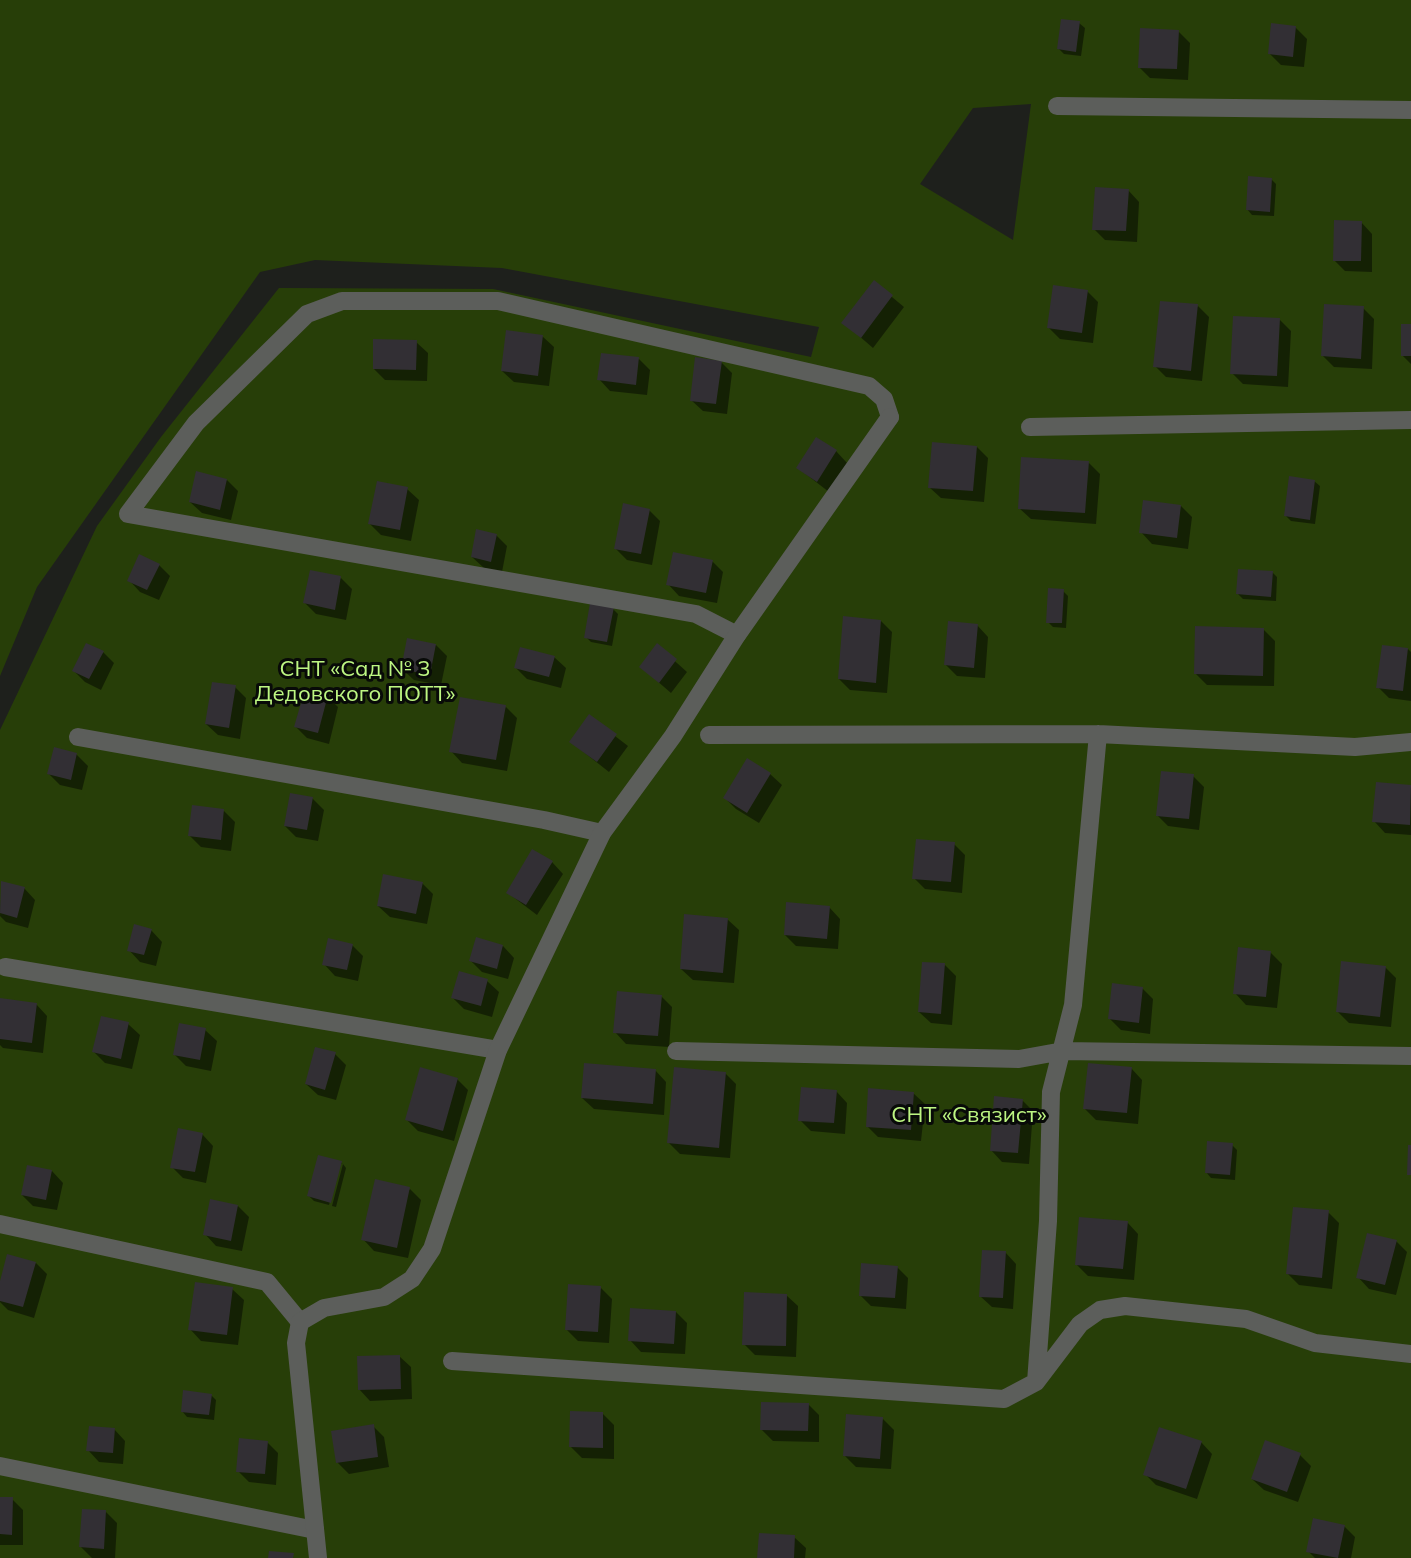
<!DOCTYPE html>
<html>
<head>
<meta charset="utf-8">
<style>
	body { margin:0 }
	canvas { display:block; background:#1e201c }
</style>
</head>
<body>
<canvas width="1411" height="1558"></canvas>
<script>
const context = document.querySelector('canvas').getContext('2d');
context.lineJoin = 'round';
function paint(path, color) {
  context.fillStyle = color;
  context.fill(path, 'evenodd');
}
function stroke(path, color, width, dash) {
  context.strokeStyle = color;
  context.lineWidth = width;
  context.lineCap = dash ? 'butt' : 'round';
  context.setLineDash(dash || []);
  context.stroke(path);
}
function label(font, color, halo, rows, align = 'center') {
  context.font = font + ' Mulish,sans-serif';
  context.lineWidth = 6;
  context.setLineDash([]);
  context.textBaseline = 'middle';
  context.strokeStyle = halo;
  context.fillStyle = color;
  for (const [text, x, y, turn = 0] of rows) {
    context.save();
    context.translate(x, y);
    context.rotate((+turn || 0) * Math.PI / 180);
    context.textAlign = isNaN(turn) ? turn : align;
    if (halo) context.strokeText(text, 0, 0);
    context.fillText(text, 0, 0);
    context.restore();
  }
}
const green = new Path2D(`
	M0,0H1411V1558H0V730L97,526L161,437L279,288L493,289L811,357L819,327L502,268L315,260L260,272L37,587L0,676ZM1031,104L1013,240L920,184L973,108Z`);
const shadow = new Path2D(`
	M1079,23L1085,28L1081,56L1064,54L1059,49Z
	M1295,27L1307,39L1304,67L1281,65L1269,53Z
	M1178,31L1190,43L1188,80L1150,78L1139,67Z
	M1271,179L1276,184L1274,216L1252,215L1247,209Z
	M1128,190L1139,202L1137,242L1105,240L1094,229Z
	M1361,222L1372,234V272L1345,271L1334,260Z
	M874,282L904,307L873,348L843,322Z
	M1087,291L1098,302L1093,343L1060,339L1049,328Z
	M1198,306L1209,317L1202,381L1166,377L1155,366Z
	M1363,308L1374,319L1372,369L1334,367L1323,356Z
	M1280,320L1291,331L1288,387L1243,384L1232,373Z
	M1411,326V364L1402,355Z
	M542,336L554,347L549,386L514,382L502,371Z
	M416,342L428,353L427,381L385,380L374,369Z
	M639,359L650,370L647,395L610,391L599,379Z
	M721,362L732,373L727,414L703,411L691,400Z
	M977,447L988,458L984,502L941,498L929,487Z
	M836,451L847,463L829,492L798,468Z
	M1088,462L1100,474L1096,524L1031,519L1019,508Z
	M227,480L238,491L231,520L202,513L190,502Z
	M1314,481L1320,486L1315,524L1291,521L1286,516Z
	M407,489L419,500L411,541L381,535L370,524Z
	M1181,506L1192,517L1188,549L1152,544L1141,532Z
	M649,510L660,521L652,565L627,560L616,549Z
	M496,535L507,546L502,572L484,568L472,557Z
	M712,561L723,572L717,603L679,596L668,584Z
	M159,565L170,576L159,600L140,592L129,580Z
	M1272,572L1277,577L1276,601L1243,599L1238,594Z
	M341,578L352,589L346,620L316,614L305,603Z
	M1063,591L1068,596L1066,628L1053,627L1048,622Z
	M613,609L618,614L612,646L591,642L586,637Z
	M881,621L892,632L887,693L850,690L839,679Z
	M977,625L988,637L985,678L957,676L945,664Z
	M1263,629L1275,641L1274,686L1207,685L1196,674Z
	M436,645L447,656L441,685L414,680L402,669Z
	M657,645L687,672L671,693L641,667Z
	M1408,649L1411,652V701L1389,698L1378,687Z
	M103,652L114,663L101,690L85,682L74,671Z
	M554,657L566,668L561,688L527,679L516,668Z
	M235,687L246,698L240,739L218,735L206,724Z
	M327,696L338,707L329,744L307,738L296,727Z
	M506,707L517,718L507,771L462,763L451,751Z
	M589,716L628,746L609,772L571,742Z
	M76,754L88,766L82,790L60,785L49,774Z
	M770,774L782,785L759,823L736,809L725,798Z
	M1193,776L1204,787L1199,830L1168,826L1157,815Z
	M1377,784L1411,787V835L1385,833L1374,821Z
	M312,798L324,810L318,841L296,837L285,826Z
	M224,811L235,822L231,851L201,847L190,836Z
	M954,844L965,855L962,893L925,889L914,878Z
	M552,862L563,874L537,915L508,893Z
	M2,883L24,888L35,900L28,928L6,922L0,916Z
	M422,883L433,894L427,924L390,917L378,906Z
	M829,907L840,919L838,949L796,946L785,935Z
	M727,919L739,930L734,983L693,980L681,969Z
	M151,930L162,942L156,966L140,962L129,950Z
	M352,945L363,956L358,981L335,976L324,964Z
	M503,946L514,958L508,979L482,972L471,961Z
	M1270,952L1282,964L1277,1008L1246,1005L1235,993Z
	M945,965L956,976L952,1025L931,1023L919,1012Z
	M1385,967L1396,978L1391,1027L1349,1023L1338,1012Z
	M487,981L499,992L492,1017L464,1009L453,998Z
	M1142,988L1153,999L1150,1034L1121,1030L1110,1019Z
	M661,996L672,1007L669,1047L626,1044L615,1032Z
	M0,1000L36,1004L47,1016L43,1053L3,1048L0,1045Z
	M128,1024L140,1035L132,1069L105,1063L94,1052Z
	M205,1030L217,1041L211,1071L186,1066L174,1054Z
	M335,1054L346,1065L336,1100L318,1095L306,1084Z
	M1131,1068L1142,1080L1138,1124L1096,1120L1085,1109Z
	M655,1070L666,1082L664,1115L594,1109L582,1098Z
	M725,1073L736,1084L730,1158L680,1154L669,1143Z
	M457,1079L468,1090L454,1141L418,1131L407,1120Z
	M836,1091L847,1103L845,1134L811,1131L800,1120Z
	M913,1093L925,1104L921,1141L878,1137L867,1126Z
	M1022,1100L1033,1111L1029,1164L1002,1162L991,1150Z
	M202,1134L213,1146L206,1183L183,1178L172,1167Z
	M1232,1145L1237,1150L1235,1180L1211,1178L1206,1172Z
	M319,1157L343,1164H340L329,1205L314,1201L309,1196Z
	M343,1164L346,1168L336,1207L332,1206Z
	M52,1171L63,1183L57,1210L33,1206L22,1195Z
	M410,1189L421,1200L408,1258L374,1251L363,1239Z
	M238,1206L249,1217L242,1251L216,1246L205,1234Z
	M1328,1212L1339,1223L1332,1289L1299,1285L1288,1274Z
	M1127,1222L1138,1234L1134,1280L1088,1276L1077,1265Z
	M1396,1241L1407,1252L1396,1295L1369,1289L1358,1277Z
	M1005,1252L1016,1264L1013,1309L992,1307L980,1296Z
	M36,1263L47,1274L34,1318L8,1310L0,1302V1287Z
	M897,1267L908,1278L906,1309L871,1306L860,1295Z
	M601,1288L612,1299L609,1343L578,1341L567,1330Z
	M232,1289L244,1300L238,1345L201,1341L190,1329Z
	M786,1295L798,1306L796,1357L755,1355L744,1344Z
	M676,1312L687,1323L685,1354L641,1352L630,1340Z
	M399,1356L411,1367L412,1399L370,1401L359,1389Z
	M211,1395L216,1400L214,1420L187,1417L182,1411Z
	M808,1404L819,1415V1442L773,1441L762,1430Z
	M603,1414L614,1425V1459L582,1458L571,1447Z
	M883,1419L894,1430L891,1469L856,1467L845,1456Z
	M373,1426L384,1437L389,1467L349,1474L337,1462Z
	M114,1429L125,1441L123,1464L99,1462L88,1450Z
	M267,1442L278,1453L276,1485L249,1482L238,1471Z
	M1201,1442L1212,1454L1197,1499L1156,1485L1145,1474Z
	M1300,1455L1311,1466L1298,1502L1264,1490L1252,1479Z
	M0,1499H12L23,1510V1545H0Z
	M106,1512L117,1523L115,1558H92L81,1547Z
	M1344,1526L1355,1537L1351,1558H1315L1308,1551Z
	M794,1537L806,1548L805,1558H759Z`);
const building = new Path2D(`
	M1061,19L1080,21L1076,52L1057,49Z
	M1271,23L1296,26L1293,57L1268,54Z
	M1140,28L1179,30L1177,69L1138,68Z
	M1248,176L1272,178L1270,212L1246,210Z
	M1095,187L1129,189L1126,231L1092,230Z
	M1334,220L1362,221L1361,261H1333Z
	M874,280L893,295L861,338L841,323Z
	M1053,285L1088,290L1082,333L1047,328Z
	M1160,301L1198,304L1191,371L1153,367Z
	M1324,304L1364,306L1361,359L1321,356Z
	M1233,316L1280,318L1277,376L1230,374Z
	M1401,324H1411V356H1401Z
	M506,330L543,335L538,376L501,371Z
	M373,339L417,340L416,370L373,369Z
	M601,353L639,357L636,385L597,380Z
	M695,357L722,361L716,404L690,401Z
	M816,437L837,450L817,482L796,468Z
	M932,442L977,446L973,491L928,488Z
	M1021,457L1089,461L1085,513L1018,509Z
	M196,471L227,479L220,510L189,502Z
	M1289,476L1315,480L1310,520L1284,516Z
	M377,481L408,487L400,530L368,524Z
	M1143,500L1181,505L1177,538L1139,533Z
	M623,503L650,509L641,554L614,549Z
	M476,529L497,534L491,562L471,557Z
	M673,552L713,560L706,593L666,585Z
	M139,554L160,564L147,590L127,581Z
	M1238,569L1273,571L1271,597L1236,594Z
	M310,570L341,576L335,610L303,603Z
	M1048,588L1064,589L1062,623H1046Z
	M590,603L614,607L607,642L584,638Z
	M843,616L881,620L876,683L838,679Z
	M948,621L978,624L974,668L944,665Z
	M1195,626L1264,628L1263,676L1194,674Z
	M407,638L436,644L430,675L401,669Z
	M86,643L104,651L89,679L72,671Z
	M657,643L677,659L659,683L639,667Z
	M1382,645L1408,648L1403,691L1376,688Z
	M520,647L555,656L549,677L514,668Z
	M212,682L236,685L229,728L205,724Z
	M305,689L328,695L318,733L294,727Z
	M460,697L506,705L496,760L449,752Z
	M589,714L617,734L597,762L569,742Z
	M54,747L77,753L71,780L47,774Z
	M747,758L771,773L747,813L723,798Z
	M1161,771L1194,774L1189,819L1156,816Z
	M1376,782L1411,785L1410,825L1372,822Z
	M290,793L313,797L307,830L284,826Z
	M192,805L224,809L221,840L188,836Z
	M916,839L955,842L951,882L912,879Z
	M532,849L553,861L526,905L506,893Z
	M383,874L423,882L416,914L377,906Z
	M1,881L25,887L17,918L0,913Z
	M786,902L830,906L827,939L784,935Z
	M684,914L728,918L723,973L680,969Z
	M134,924L152,929L144,955L127,951Z
	M476,937L503,945L497,969L469,961Z
	M328,938L353,944L347,970L322,965Z
	M1238,947L1271,951L1266,997L1233,994Z
	M1341,961L1386,966L1380,1017L1336,1012Z
	M922,962L945,963L941,1014L918,1012Z
	M459,971L488,979L481,1006L451,998Z
	M1112,983L1143,987L1139,1023L1108,1019Z
	M617,991L662,995L658,1036L613,1033Z
	M0,998L37,1003L32,1043L0,1039Z
	M101,1016L129,1022L121,1059L92,1052Z
	M179,1023L206,1028L200,1060L173,1055Z
	M315,1047L336,1052L325,1090L305,1084Z
	M584,1063L656,1069L653,1104L581,1098Z
	M1088,1063L1132,1067L1127,1113L1083,1109Z
	M420,1067L458,1078L443,1131L405,1120Z
	M674,1067L726,1072L719,1148L667,1143Z
	M801,1087L837,1090L834,1123L798,1121Z
	M868,1088L914,1092L911,1130L866,1127Z
	M994,1096L1023,1099L1018,1153L990,1151Z
	M178,1128L203,1133L195,1172L170,1168Z
	M1207,1141L1233,1143L1230,1175L1205,1173Z
	M1408,1145H1411V1175H1407Z
	M318,1155L342,1161L331,1203L307,1196Z
	M27,1165L52,1170L46,1200L21,1195Z
	M375,1179L410,1187L397,1248L361,1240Z
	M210,1199L238,1205L231,1241L203,1235Z
	M1293,1207L1329,1210L1322,1278L1286,1274Z
	M1079,1217L1128,1221L1123,1269L1075,1265Z
	M1367,1233L1397,1240L1385,1285L1356,1278Z
	M982,1250L1006,1251L1003,1298L979,1297Z
	M7,1254L36,1262L23,1307L0,1301V1281Z
	M861,1263L898,1266L895,1298L859,1296Z
	M195,1282L233,1287L227,1335L188,1330Z
	M568,1284L601,1286L598,1332L565,1330Z
	M744,1292L787,1294L786,1346L742,1345Z
	M630,1308L676,1311L674,1344L628,1341Z
	M400,1355L401,1389L358,1390L357,1356Z
	M183,1390L212,1394L209,1415L181,1412Z
	M761,1402L809,1403L808,1431L760,1430Z
	M570,1411L603,1412V1448L569,1447Z
	M846,1414L883,1417L880,1459L843,1456Z
	M374,1424L378,1457L336,1463L331,1431Z
	M89,1426L115,1428L113,1453L86,1451Z
	M1159,1427L1202,1441L1186,1489L1143,1475Z
	M239,1438L268,1441L265,1474L236,1472Z
	M1265,1440L1301,1453L1287,1492L1251,1479Z
	M0,1497H13L12,1535L0,1534Z
	M82,1509L106,1510L104,1549L79,1547Z
	M1313,1518L1345,1525L1338,1558L1306,1552Z
	M759,1533L795,1535L794,1558H757Z
	M269,1551L294,1553L293,1558H268Z`);
const lane = new Path2D(`
	M1057,106L1411,110
	M737,635L696,614L128,514L196,423L307,314L342,301H498L869,386L884,399L890,417
	M709,735L1098,734L1355,747L1411,742
	M78,737L544,820L602,833
	M5,967L498,1050
	M676,1051L1019,1059L1063,1051L1411,1056
	M0,1224L267,1282L300,1322
	M452,1361L1004,1399L1036,1382L1080,1324L1100,1310L1125,1306L1246,1319L1315,1343L1411,1354
	M1036,1382L1048,1221L1051,1092L1073,1005L1098,734
	M0,1466L315,1530`);
const street = new Path2D(`
	M1030,427L1411,420
	M318,1558L296,1343L300,1322L324,1308L384,1297L412,1279L432,1249L498,1050L602,833L673,736L737,635L890,417`);
const parkNames = [
	["СНТ «Сад № 3",355,669],
	["Дедовского ПОТТ»",355,694],
	["СНТ «Связист»",969,1115]
];
paint(green, '#273e08');
paint(shadow, '#0007');
paint(building, '#322f34');
stroke(lane, '#5c5e5b', 18);
stroke(street, '#5c5e5b', 18);
label('22px', '#bdf682', '#080a08', parkNames);
</script>
</body>
</html>
